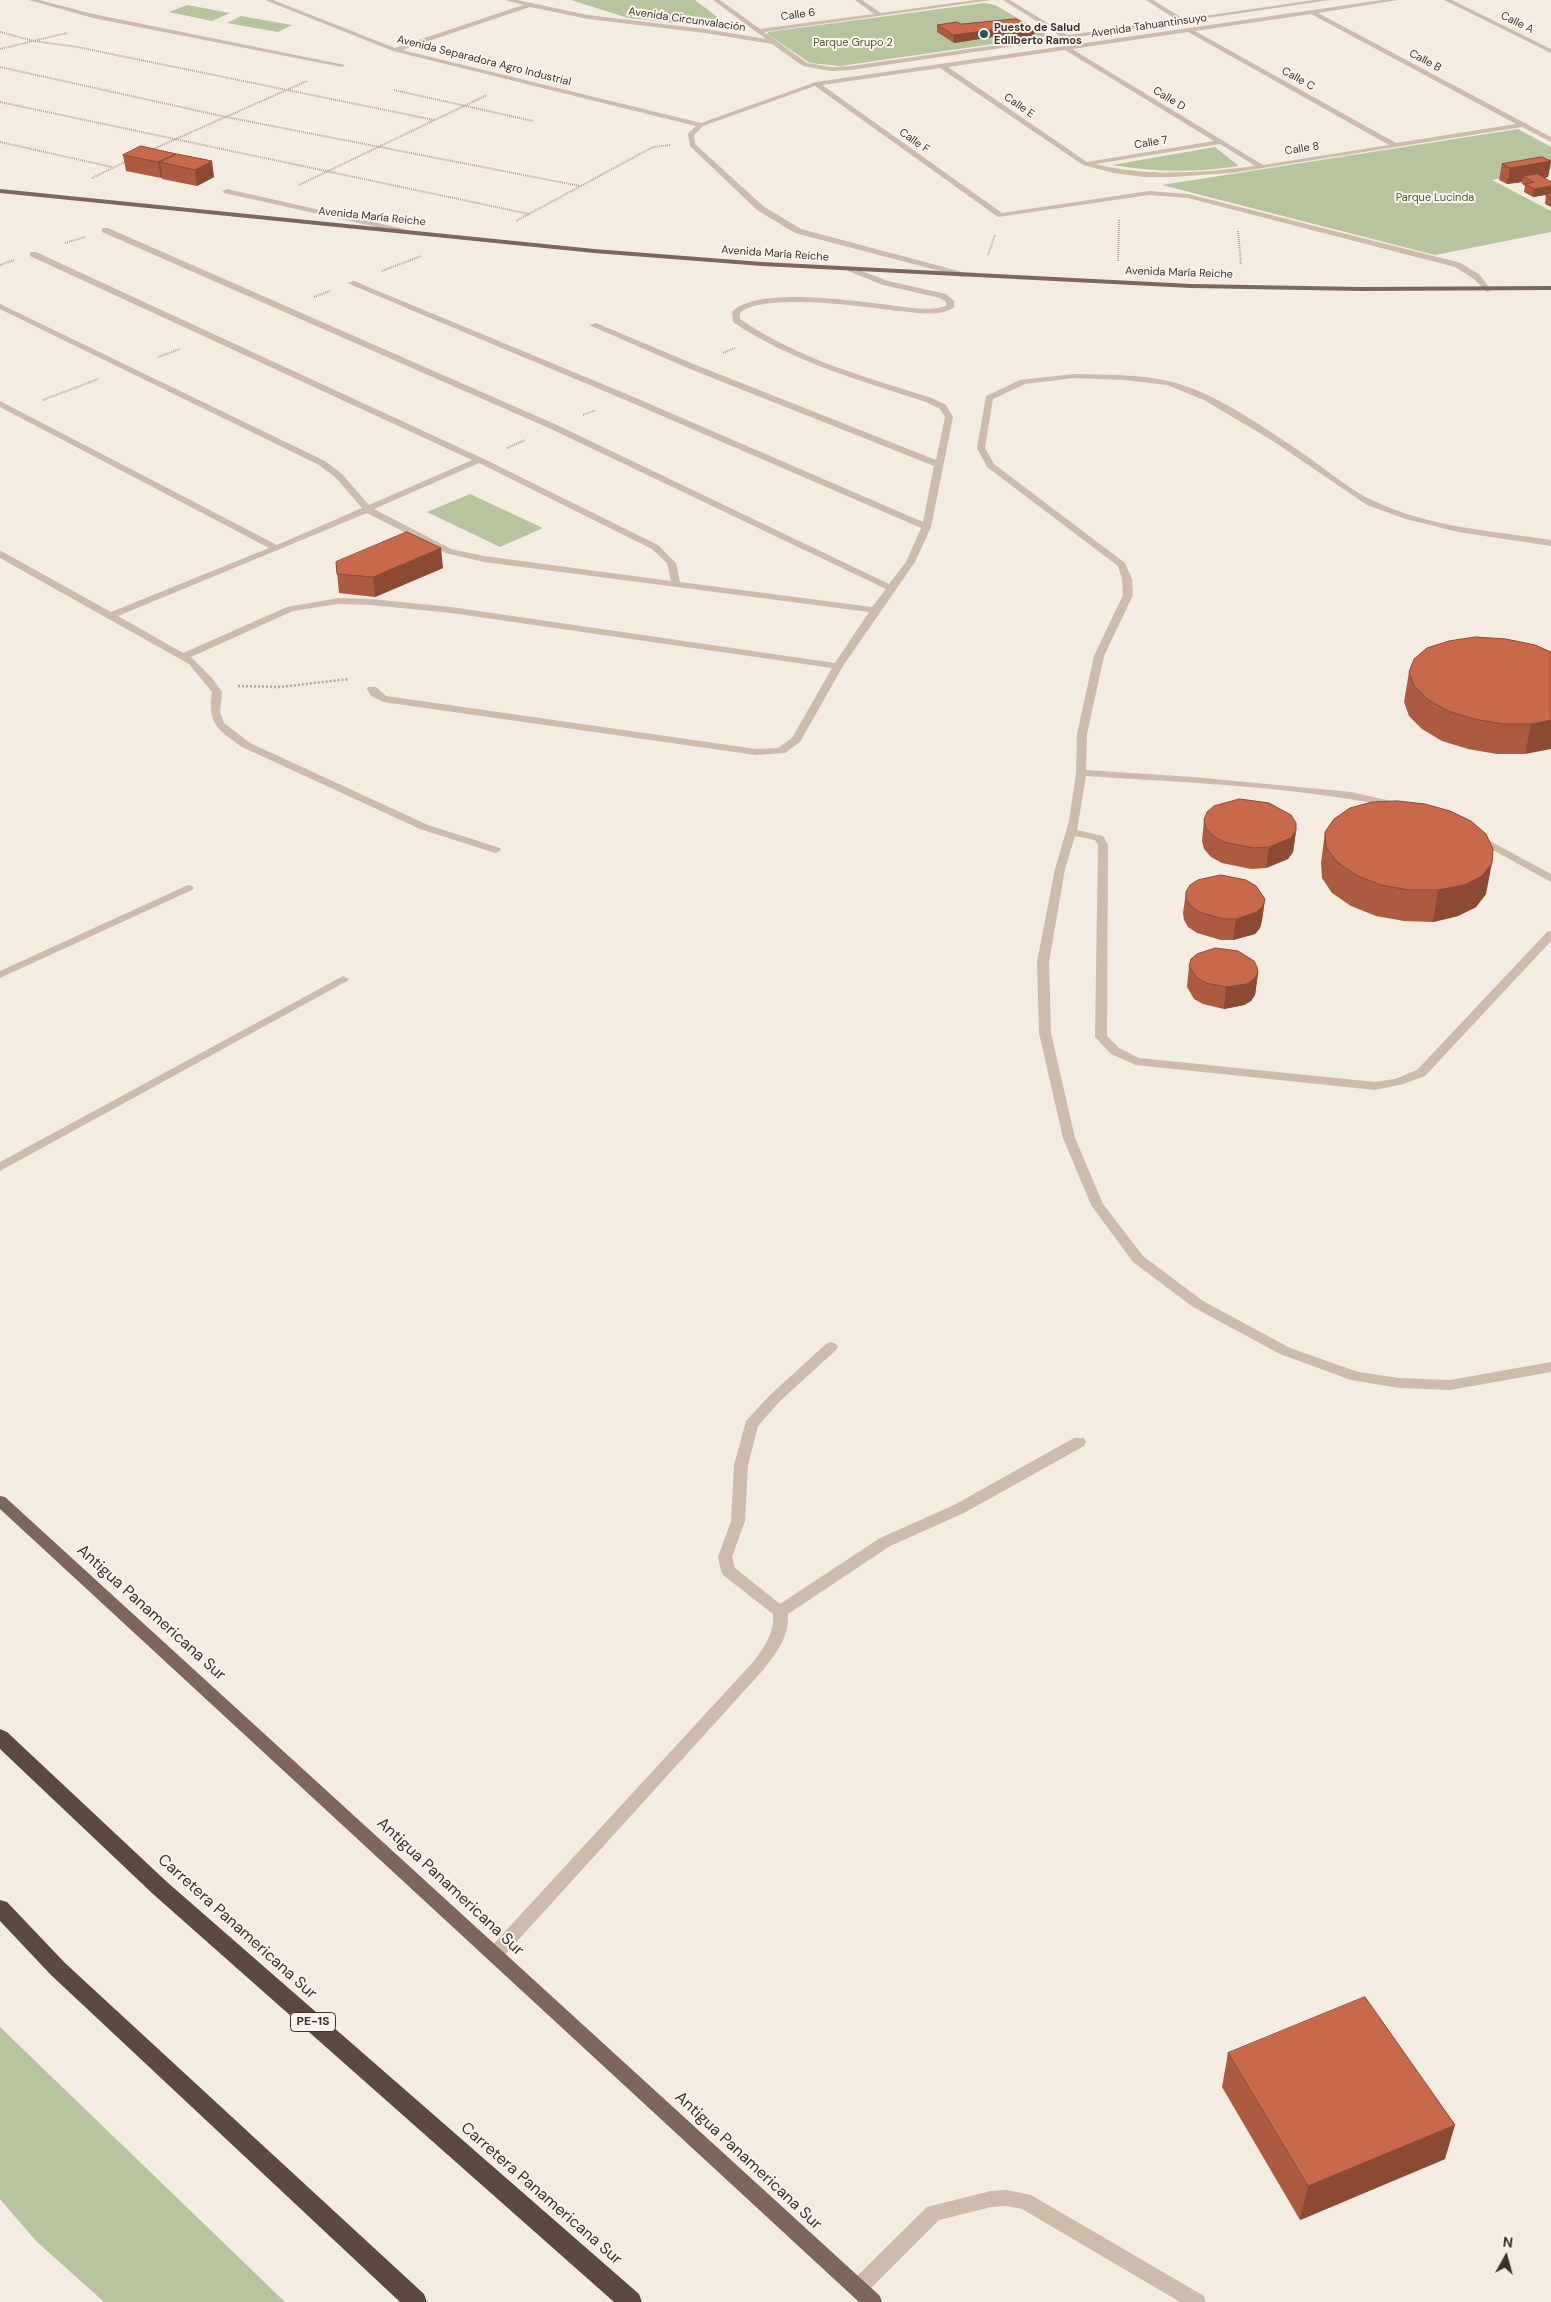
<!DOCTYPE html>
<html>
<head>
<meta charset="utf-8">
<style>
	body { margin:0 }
	#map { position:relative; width:1551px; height:2302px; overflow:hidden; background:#f4ebe1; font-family:"DM Sans",sans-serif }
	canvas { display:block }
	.north { position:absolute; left:1481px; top:2232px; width:50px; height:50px; -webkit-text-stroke:4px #fbf5ee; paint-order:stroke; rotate:7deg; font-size:14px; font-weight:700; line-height:20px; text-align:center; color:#3b302b }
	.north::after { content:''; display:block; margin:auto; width:18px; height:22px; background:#3b302b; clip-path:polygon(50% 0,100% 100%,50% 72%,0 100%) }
</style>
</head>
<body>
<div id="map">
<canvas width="1551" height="2302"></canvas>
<div class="north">N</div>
</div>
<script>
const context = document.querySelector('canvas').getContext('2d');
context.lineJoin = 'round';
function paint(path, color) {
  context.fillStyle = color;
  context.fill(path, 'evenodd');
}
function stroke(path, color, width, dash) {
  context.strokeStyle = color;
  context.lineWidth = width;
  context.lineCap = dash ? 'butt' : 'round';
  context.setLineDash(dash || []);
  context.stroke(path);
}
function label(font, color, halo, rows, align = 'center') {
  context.font = font + ' "DM Sans",sans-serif';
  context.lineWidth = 4;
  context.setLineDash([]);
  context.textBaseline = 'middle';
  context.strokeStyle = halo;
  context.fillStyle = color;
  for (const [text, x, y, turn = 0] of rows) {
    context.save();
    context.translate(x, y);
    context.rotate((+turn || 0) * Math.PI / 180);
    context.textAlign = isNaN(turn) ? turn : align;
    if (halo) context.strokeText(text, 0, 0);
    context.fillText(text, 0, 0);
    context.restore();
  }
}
const green = new Path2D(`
	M571,0H695L725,23L713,27L628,18Z
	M984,3L995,5L1049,36L840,66L810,63L767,34L768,32Z
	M187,5L230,13L212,21L169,12Z
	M241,16L292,25L278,32L227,23Z
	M1518,129L1551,147V169L1492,180L1551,211V232L1435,255L1162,185Z
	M1215,147L1239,166C1196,173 1155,172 1112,165Z
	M470,494L543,528L500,547L427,512Z
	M0,2027L285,2302H104L36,2241L0,2199Z`);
const pathFar1 = new Path2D(`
	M0,32L34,41L77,47L434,120
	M0,49L67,33
	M0,67L226,117L580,186
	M394,90L533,121
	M0,102L529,214
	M0,142L112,167
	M151,150L307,81
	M92,178L127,161
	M299,185L487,95
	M516,221L653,147L671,145
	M1238,231L1241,265
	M65,243L85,237
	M988,255L995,235
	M1118,261L1119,220
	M0,265L14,260
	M382,271L421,256
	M314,297L330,291
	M723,353L735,348
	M158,357L180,349
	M43,400L98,379
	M583,415L596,410
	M507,448L525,440`);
const path = new Path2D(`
	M238,686L280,687L349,679`);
const minor = new Path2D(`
	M29,0H39L93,14L345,65L342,67L93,18Z
	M265,0H273L395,48L523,5L505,0H517L588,15L705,29L766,39L713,0H720L760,29L874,14L855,0H862L881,13L975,0H992L764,32L807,63L831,67L851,66L1060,36L1003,0H1010L1067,35L1177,20L1146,0H1153L1184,19L1314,0H1330L851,70L831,71L803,66L772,44L705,33L588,19L530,7L402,50L701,123L816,82L1382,0H1398L1318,13L1551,137V142L1522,127L1231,173L1172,177H1143L1114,173L1083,165L940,68L822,85L1002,213L1149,191L1188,194L1461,263L1480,275L1491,290L1487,292L1474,279L1455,267L1188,198L1149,195L998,217L815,86L703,126L694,135L695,144L763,206L801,229L966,273L967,275L963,277L795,233L757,210L690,146L688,134L696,126L393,51ZM1311,14L1516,124L1396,143L1195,31ZM1188,32L1389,145L1263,165L1072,49ZM1065,50L1214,141L1087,162L948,67ZM1220,144L1255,166C1201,173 1148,177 1095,164Z
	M1444,0H1452L1551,49V53Z
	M227,189L404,229L408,231L404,233L224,193L223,191Z
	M102,228H108L557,425L889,584L906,562L921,528L623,399L347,283L354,281L629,395L923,522L934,466L690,369L589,325L596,323L696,365L936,460L945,417L940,409L926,402C859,380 792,362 733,322L732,312C756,286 854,301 889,305C907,307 928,312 946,306V302L940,298L883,285L848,271L847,269L851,267L888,281L946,294L954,301V307C940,318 915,312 898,311C865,307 763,292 740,313V319C798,359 865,377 932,398L946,405L953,417L931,527L915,562L843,666L800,742L785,753L756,755L383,702L371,696L367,689L368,687H376L386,696L756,749L778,748L792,738L832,668L451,613L371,605L338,604L293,611L191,657L212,678L222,692L220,712L224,723L250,743L428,825L500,848L501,850L496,853L492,852L420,829L242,747C218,730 207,724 212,692L189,664L0,558V551L3,552L111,612L269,548L0,407V401L277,545L362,508L336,478L319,465L0,309V304L325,461L342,474L369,505L472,460L30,256V252H36L482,458L658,545L676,563L680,582L872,607L886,589L551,429L102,232ZM479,463L652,549L667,563L671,581L484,556L451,549L374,509ZM367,513L445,553L484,562L869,612L835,663L451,607L371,599L338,598L287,607L183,653L118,616Z
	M1074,374C1105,375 1138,374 1168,381C1211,390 1265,428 1301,452C1323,467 1351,491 1374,501C1428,527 1493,531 1551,540V546L1458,532L1406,519L1367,505L1273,441L1204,400L1167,385L1125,380L1074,378L1025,384L993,399L985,448L994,464L1125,563L1132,579L1133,595L1104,656L1087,734L1086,770L1193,777L1351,792L1400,803L1401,805L1396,808C1296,786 1188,783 1086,776L1077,830L1103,836L1108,845L1107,1036L1119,1048L1139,1058L1375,1082L1395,1079L1417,1070L1547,932L1551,931V941L1425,1076L1403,1084L1375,1090L1136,1065L1111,1054L1095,1037L1098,845L1095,840L1075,836L1065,869L1049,962L1051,1033L1075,1138L1103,1204L1143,1256L1203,1301L1290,1348L1358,1372L1399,1378L1450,1380L1551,1362V1372L1450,1390L1399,1388L1351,1380L1280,1354L1193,1307L1133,1262L1091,1205L1063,1138L1039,1033L1037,962L1055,869L1069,821L1076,773L1077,734L1094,656L1123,595L1122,579L1118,566L987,467L977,448L986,396L1020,380Z
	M1477,834L1551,874V882L1473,839L1472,837L1473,835Z
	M188,885L192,886L194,888L192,890L0,978V971Z
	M343,976L349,979L347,981L0,1171V1162Z
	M831,1342L836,1344L838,1347L836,1350L779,1402L758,1426L748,1465L745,1521L732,1557L735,1568L780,1604L880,1538L954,1505L1074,1438H1084L1086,1442L1084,1446L964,1513L890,1546L788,1614C789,1637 777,1652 764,1669L501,1959L495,1961L489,1959L487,1954L489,1949L754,1661C765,1646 774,1634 773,1614L723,1575L721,1571L718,1557L731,1521L734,1465L746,1421L769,1396L826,1344Z
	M1007,2190L1031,2195L1204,2296L1206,2302H1180L1022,2209L1007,2206L991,2207L939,2220L865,2294L858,2297L851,2294L849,2288L851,2282L927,2207L991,2191Z`);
const major = new Path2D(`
	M0,189L594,249L762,262L1191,284L1361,287L1551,286V290L1361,291L1191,288L762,266L594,253L0,193Z
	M0,1496L5,1497L880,2296L882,2302H859L0,1509Z`);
const highway = new Path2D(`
	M0,1729L7,1732L167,1882L639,2294L642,2302H614L153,1894L0,1749Z
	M0,1900L7,1902L65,1963L424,2294L427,2302H400L51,1975L0,1921Z`);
const wall = new Path2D(`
	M1016,19L1034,37L1013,40L1005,35L954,43L937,32V25L961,24Z
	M123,155H176L214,177L197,186L162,179V177L161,178L126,171Z
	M1551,161L1548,177L1544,178L1551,194L1533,197L1524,192L1525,186L1522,184V182L1507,184L1499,180L1502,164Z
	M1551,195V207L1545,204L1546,196Z
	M336,562L443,568L375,597L339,593Z
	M1551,652L1525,754H1497L1468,749L1442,741L1422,729L1409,716L1404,702L1409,672Z
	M1204,820L1296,831L1293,852L1288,859L1266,868L1251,869L1222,863L1211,857L1204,849L1202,841Z
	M1325,832L1486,894L1476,907L1458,916L1433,922L1404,921L1376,916L1351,906L1332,893L1322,878L1321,863Z
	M1186,892L1265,899L1262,920L1260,928L1255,934L1233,940H1221L1197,933L1188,927L1184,920L1183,913Z
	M1189,966L1258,973L1255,995L1251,1001L1244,1005L1224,1009L1203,1004L1194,999L1187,987Z
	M1228,2053L1445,2159L1300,2220L1222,2087Z`);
const shadedWall = new Path2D(`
	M1005,28V35L954,43V35Z
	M1035,29L1034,37L1013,40V33Z
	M176,154L178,166L160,162L162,177L161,178L158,162Z
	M212,161L214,177L197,186L195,170Z
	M1551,161L1548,177L1530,180L1523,176L1522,182L1507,184L1510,168Z
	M1551,186V194L1533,197L1534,189Z
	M441,548L443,568L375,597L373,577Z
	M1551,720V749L1525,754L1531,724Z
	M1296,831L1293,852L1288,859L1266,868L1269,847Z
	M1492,863L1486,894L1476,907L1458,916L1433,922L1438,890Z
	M1265,899L1262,920L1260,928L1255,934L1233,940L1236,919Z
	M1258,973L1255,995L1251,1001L1244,1005L1224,1009L1226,987Z
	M1455,2125L1445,2159L1300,2220L1308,2186Z`);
const building = new Path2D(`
	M1016,19L1035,29L1013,33L1005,28L954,35L937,25L957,22L961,24Z
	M141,146L176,154L158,162L123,155Z
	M177,154L212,161L195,170L160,162Z
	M1542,157L1551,161L1510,168L1502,164Z
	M1538,174L1551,182V186L1534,189L1525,184L1534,182L1523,176Z
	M1551,195V198L1546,196Z
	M407,532L441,548L373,577L337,574L336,562Z
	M1476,637L1506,639L1535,645L1551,652V720L1531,724H1503L1474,719L1448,711L1427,699L1414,686L1409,672L1414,659L1427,648L1449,641Z
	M1240,799L1269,803L1291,815L1296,823V831L1291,838L1269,847L1254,848L1224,842L1213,836L1206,828L1204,820L1207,812L1214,806Z
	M1398,801L1425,804L1450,811L1471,821L1486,834L1493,849L1492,863L1482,876L1464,885L1438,890H1409L1381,885L1356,875L1337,862L1326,847L1325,832L1334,819L1350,808L1372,802Z
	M1221,875L1246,880L1256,886L1265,899L1263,906L1257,912L1236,919H1223L1199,912L1191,906L1186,899V892L1190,885L1198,880Z
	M1216,948L1238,951L1254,961L1257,967L1258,973L1254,979L1247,984L1226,987L1206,983L1197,978L1189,966L1191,959L1197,954Z
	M1365,1997L1455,2125L1308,2186L1228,2053Z`);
const markers = [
	[984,34,5,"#1f5a5e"]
];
const farStreetnames = [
	["Calle 6",798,15,-8],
	["Avenida Circunvalación",687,20,8],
	["Calle A",1517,23,26],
	["Avenida Tahuantinsuyo",1149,26,-8],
	["Avenida Separadora Agro Industrial",484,61,14],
	["Calle B",1425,61,28],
	["Calle C",1298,79,29],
	["Calle D",1169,99,31],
	["Calle E",1019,106,35],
	["Calle F",914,141,35],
	["Calle 7",1151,143,-9],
	["Calle 8",1302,149,-9],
	["Avenida María Reiche",372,217,6],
	["Avenida María Reiche",775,254,4],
	["Avenida María Reiche",1179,273,2]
];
const farPoinames = [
	["Puesto de Salud",994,28],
	["Edilberto Ramos",994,41]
];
const farParknames = [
	["Parque Grupo 2",853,43],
	["Parque Lucinda",1435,198]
];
const shields = [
	[313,2022,45]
];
const shieldNames = [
	["PE-1S",313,2022]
];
const nearStreetnames = [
	["Antigua Panamericana Sur",151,1613,42],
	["Antigua Panamericana Sur",450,1887,43],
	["Carretera Panamericana Sur",237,1927,42],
	["Antigua Panamericana Sur",748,2161,43],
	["Carretera Panamericana Sur",541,2194,41]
];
paint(green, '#b8c4a0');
stroke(pathFar1, '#b9a596', 2, [1, 1]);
stroke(path, '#b9a596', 2.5, [2, 2]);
paint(minor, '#cdbbac');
paint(major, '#7d675c');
paint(highway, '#5c4a42');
paint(wall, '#ac5a40');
paint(shadedWall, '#8c4a34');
paint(building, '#c8694b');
stroke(building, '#8c4a34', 1);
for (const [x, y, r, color] of markers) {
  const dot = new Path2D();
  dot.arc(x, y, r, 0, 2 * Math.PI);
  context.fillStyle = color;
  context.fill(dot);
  stroke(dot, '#fbf5ee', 2);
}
label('11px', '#3b302b', '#fbf5ee', farStreetnames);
label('bold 11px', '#3b302b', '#fbf5ee', farPoinames, 'left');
label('11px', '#4a5a2e', '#fbf5ee', farParknames);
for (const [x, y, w] of shields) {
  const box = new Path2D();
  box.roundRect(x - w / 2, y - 9.5, w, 19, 4);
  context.fillStyle = '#fbf5ee';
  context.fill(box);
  stroke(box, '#3b302b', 1);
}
label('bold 12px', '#3b302b', null, shieldNames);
label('16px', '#3b302b', '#fbf5ee', nearStreetnames);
</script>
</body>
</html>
